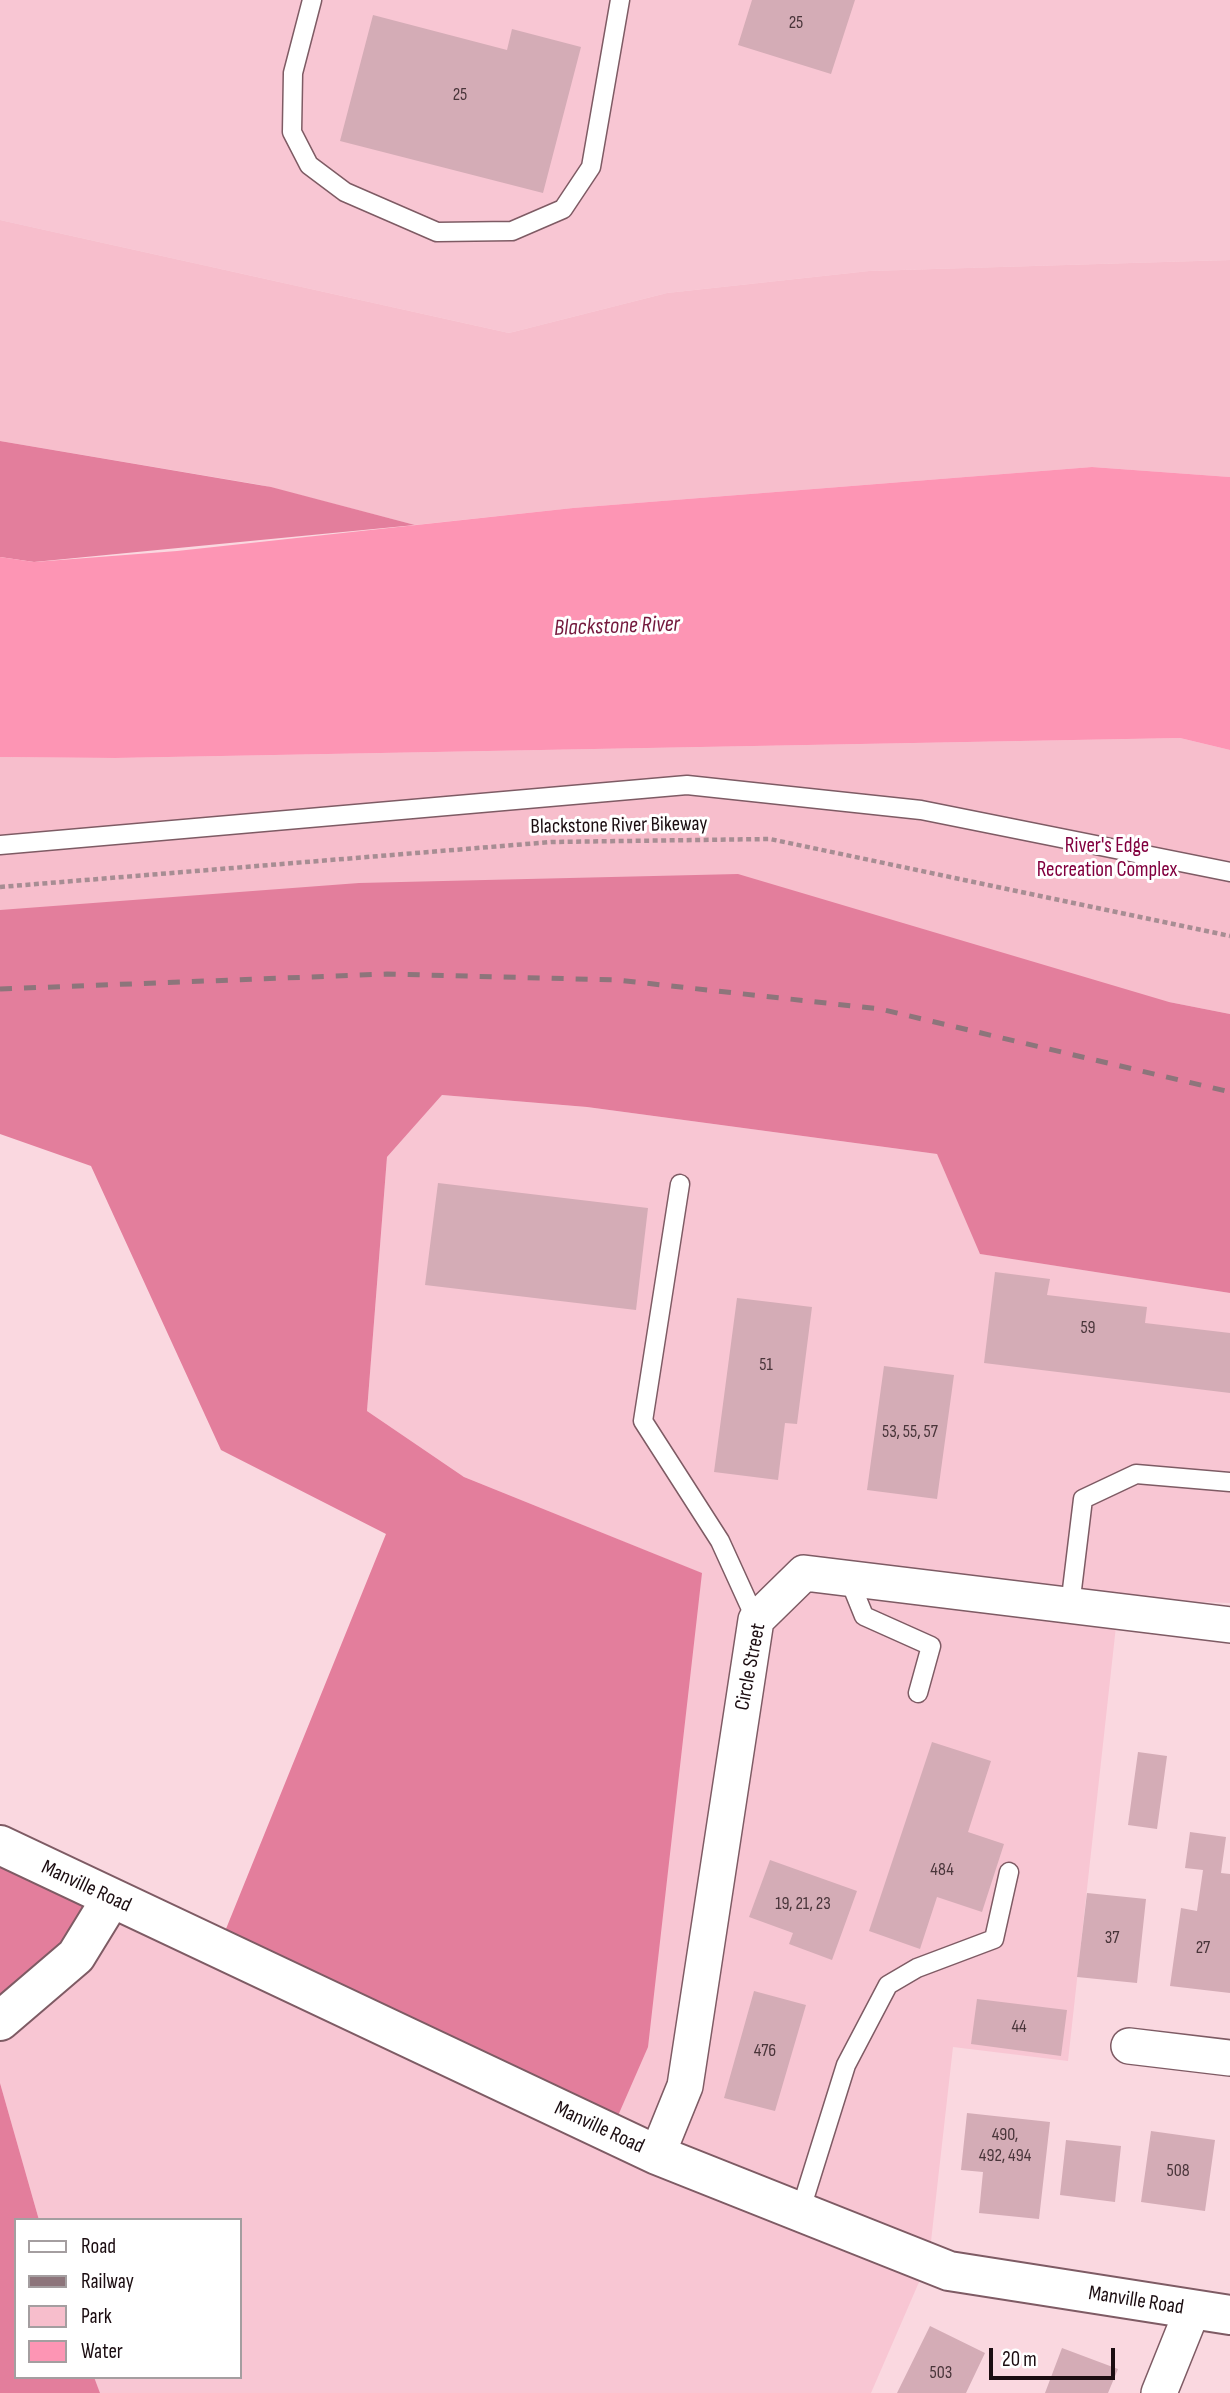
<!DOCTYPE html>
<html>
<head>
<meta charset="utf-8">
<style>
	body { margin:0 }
	#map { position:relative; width:1230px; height:2393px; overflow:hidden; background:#fad8e0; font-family:"Sofia Sans Condensed",sans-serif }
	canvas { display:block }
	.legend { position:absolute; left:14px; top:2218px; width:228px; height:161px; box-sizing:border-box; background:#fff; border:2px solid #a49ea0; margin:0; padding:9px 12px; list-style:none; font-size:21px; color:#1b0d11 }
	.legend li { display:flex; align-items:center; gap:14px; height:35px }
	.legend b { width:35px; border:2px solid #a49ea0 }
	.scale { position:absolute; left:989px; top:2348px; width:126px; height:32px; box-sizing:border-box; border:4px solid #1b0d11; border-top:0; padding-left:9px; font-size:21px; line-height:24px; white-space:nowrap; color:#1b0d11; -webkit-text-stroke:5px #fff; paint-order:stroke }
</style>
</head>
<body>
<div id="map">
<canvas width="1230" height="2393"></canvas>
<ul class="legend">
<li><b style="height:9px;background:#fff"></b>Road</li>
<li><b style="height:9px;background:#8d757b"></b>Railway</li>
<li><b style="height:19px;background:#f7becc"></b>Park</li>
<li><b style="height:19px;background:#fd95b4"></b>Water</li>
</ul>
<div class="scale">20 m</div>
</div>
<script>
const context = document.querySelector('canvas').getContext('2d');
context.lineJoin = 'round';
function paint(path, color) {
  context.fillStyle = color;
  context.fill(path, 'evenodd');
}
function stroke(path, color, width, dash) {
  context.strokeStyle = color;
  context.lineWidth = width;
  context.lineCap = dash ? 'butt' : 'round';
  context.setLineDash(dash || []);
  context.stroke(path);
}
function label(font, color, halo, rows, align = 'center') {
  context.font = font + ' "Sofia Sans Condensed",sans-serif';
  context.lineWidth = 6;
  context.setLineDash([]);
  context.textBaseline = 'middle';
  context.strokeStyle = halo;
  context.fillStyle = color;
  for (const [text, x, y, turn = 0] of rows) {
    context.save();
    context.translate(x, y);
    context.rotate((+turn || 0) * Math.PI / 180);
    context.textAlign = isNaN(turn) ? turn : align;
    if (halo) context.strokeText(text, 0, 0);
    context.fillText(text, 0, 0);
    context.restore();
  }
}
const built = new Path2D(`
	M0,0H1230V260L869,271L667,293L509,333L0,220Z
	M442,1095L587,1107L937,1154L981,1254L1230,1293V1603L1119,1599L1068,2061L953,2047L929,2259L871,2393H100L94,2377H240V2220H39L0,2083V2009L100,1902L215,1956L701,1573L464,1477L367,1411L387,1157Z`);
const green = new Path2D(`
	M0,220L509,333L667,293L869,271L1230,260V477L1092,467L573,508L415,525L261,485L0,441Z
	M1180,738L1230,750V1014L1169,1002L0,936V757L115,758Z`);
const forest = new Path2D(`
	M0,441L271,487L415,525L34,562L0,557Z
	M738,874L1169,1002L1230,1014V1293L980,1254L937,1154L587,1107L442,1095L387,1157L367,1411L464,1477L702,1573L648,2047L610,2134L215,1956L386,1534L221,1450L91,1166L0,1134V910L359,883Z
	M0,1854L100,1902L0,2009Z
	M0,2083L39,2220H16V2377H94L100,2393H0Z`);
const water = new Path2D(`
	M1092,467L1230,477V750L1180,738L115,758L0,757V557L34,562L177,551L573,508Z`);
const building = new Path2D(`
	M752,0H855L831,74L738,45Z
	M373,15L507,50L512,29L581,47L543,193L340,141Z
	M438,1183L648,1208L636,1310L425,1285Z
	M995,1272L1050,1279L1047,1295L1147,1307L1145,1323L1230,1333V1393L984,1363Z
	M737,1298L812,1307L797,1424L785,1423L778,1480L714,1472Z
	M884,1366L954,1375L937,1499L867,1490Z
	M932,1742L991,1761L968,1832L1004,1844L982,1912L937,1897L920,1949L869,1931Z
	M1138,1752L1167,1756L1157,1829L1128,1825Z
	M1190,1832L1226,1837L1221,1873L1230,1874V1993L1170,1986L1181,1908L1197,1911L1203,1870L1185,1868Z
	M770,1860L857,1891L832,1960L789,1944L793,1933L749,1917Z
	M1087,1893L1146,1899L1137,1983L1077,1977Z
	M754,1991L806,2005L775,2111L724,2098Z
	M977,1999L1067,2010L1061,2056L971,2044Z
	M967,2113L1050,2122L1039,2219L979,2213L983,2172L961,2170Z
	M1151,2131L1215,2140L1205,2211L1141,2202Z
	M1066,2140L1121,2146L1115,2202L1060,2195Z
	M930,2326L985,2353L966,2393H897Z
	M1062,2348L1118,2369L1108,2393H1045Z`);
const path = new Path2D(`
	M0,887L551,842L770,839L1230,936`);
const lane = new Path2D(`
	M312,0L293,73L292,132L309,165L345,192L437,232L512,231L563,209L591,167L620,0
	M0,845L687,785L921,810L1230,872
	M680,1184L643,1421L720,1541L756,1620
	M849,1579L864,1616L931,1646L918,1693
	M1070,1606L1083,1499L1136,1474L1230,1482
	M800,2212L846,2065L888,1985L917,1968L994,1939L1009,1872`);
const street = new Path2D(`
	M1129,2046L1230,2058
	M657,2155L685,2086L756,1620L804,1573L1230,1625
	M1159,2393L1192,2311`);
const secondary = new Path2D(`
	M0,1845L657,2155L949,2271L1230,2315
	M0,2021L76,1956L111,1899`);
const rail = new Path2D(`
	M0,989L387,974L617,980L880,1009L1230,1092`);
const numberNames = [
	["25",796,23],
	["25",460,95],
	["59",1088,1328],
	["51",766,1365],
	["53, 55, 57",910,1432],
	["484",942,1870],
	["19, 21, 23",803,1904],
	["37",1112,1938],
	["27",1203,1948],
	["44",1019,2027],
	["476",765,2051],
	["490,",1005,2135],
	["492, 494",1005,2156],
	["508",1178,2171],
	["503",941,2373]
];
const streetNames = [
	["Blackstone River Bikeway",619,826,-1],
	["Circle Street",751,1667,-79],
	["Manville Road",86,1887,25],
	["Manville Road",599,2128,25],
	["Manville Road",1136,2301,9]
];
const parkNames = [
	["River's Edge",1107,847],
	["Recreation Complex",1107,871]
];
const waterNames = [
	["Blackstone River",617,627,-2]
];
paint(built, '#f8c6d3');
paint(green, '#f7becc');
paint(forest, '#e37e9c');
paint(water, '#fd95b4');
paint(building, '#d4acb6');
stroke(lane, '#7e5b64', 21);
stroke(street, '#7e5b64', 38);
stroke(secondary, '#7e5b64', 42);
stroke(path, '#a78d93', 4.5, [5, 3.5]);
stroke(lane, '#fff', 18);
stroke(street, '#fff', 35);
stroke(secondary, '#fff', 38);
stroke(rail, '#8d757b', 5, [12, 12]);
label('18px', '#49353a', null, numberNames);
label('21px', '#1b0d11', '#fff', streetNames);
label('21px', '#82003f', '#fff', parkNames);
label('italic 23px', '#74193d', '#fff', waterNames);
</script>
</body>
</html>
